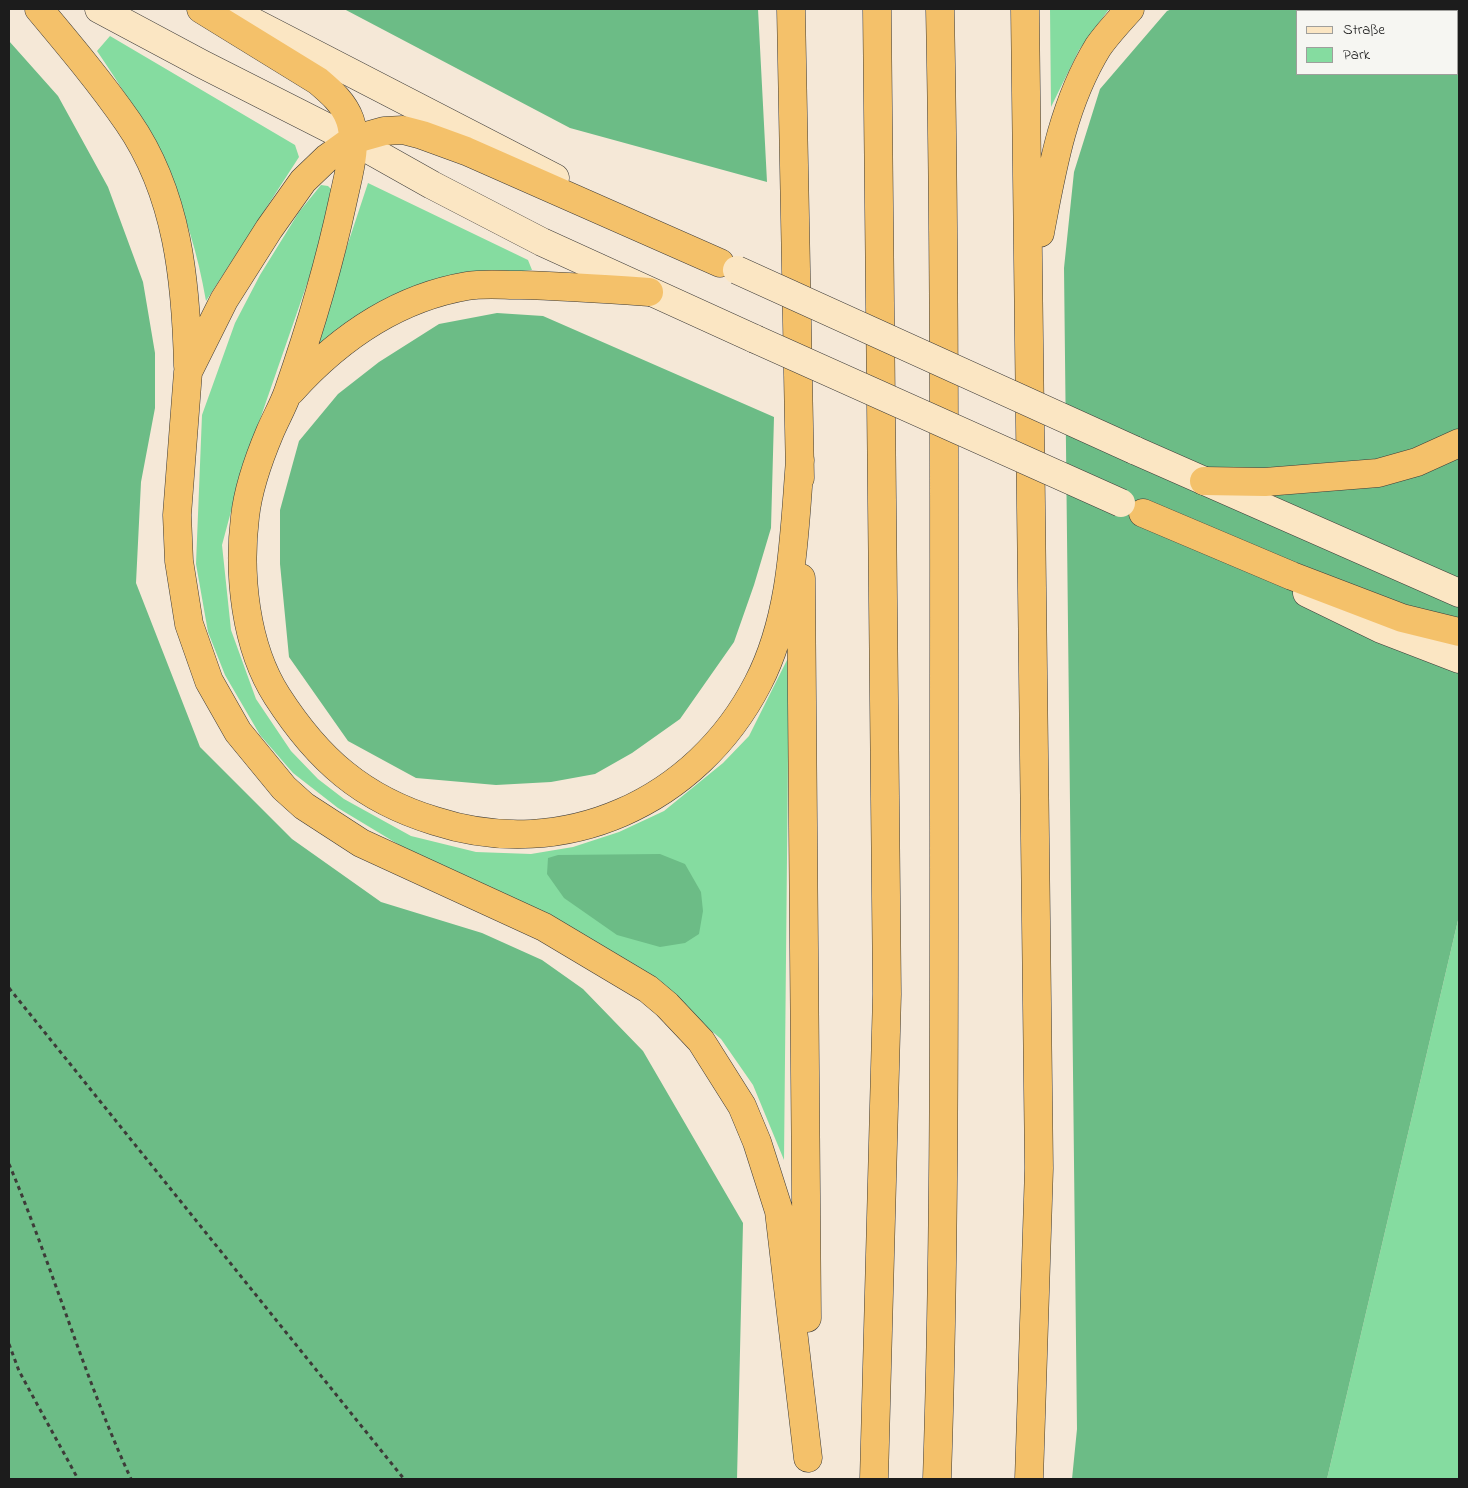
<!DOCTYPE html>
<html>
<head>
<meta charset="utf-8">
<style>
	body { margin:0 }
	#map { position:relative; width:1468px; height:1488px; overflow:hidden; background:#f5e8d7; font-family:"Indie Flower",sans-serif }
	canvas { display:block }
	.frame { position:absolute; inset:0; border:10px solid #1c1c1c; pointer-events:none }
	.legend { position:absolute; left:1296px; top:10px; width:162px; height:65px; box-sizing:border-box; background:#f6f6f2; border:1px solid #9f9f9c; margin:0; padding:6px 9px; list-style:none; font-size:15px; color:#1c1c1c }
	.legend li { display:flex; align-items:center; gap:10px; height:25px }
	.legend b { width:25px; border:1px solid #9f9f9c }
</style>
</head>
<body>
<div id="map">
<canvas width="1468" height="1488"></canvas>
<div class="frame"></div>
<ul class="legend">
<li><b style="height:6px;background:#fbe6c3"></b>Straße</li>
<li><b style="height:14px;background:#85dca0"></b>Park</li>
</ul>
</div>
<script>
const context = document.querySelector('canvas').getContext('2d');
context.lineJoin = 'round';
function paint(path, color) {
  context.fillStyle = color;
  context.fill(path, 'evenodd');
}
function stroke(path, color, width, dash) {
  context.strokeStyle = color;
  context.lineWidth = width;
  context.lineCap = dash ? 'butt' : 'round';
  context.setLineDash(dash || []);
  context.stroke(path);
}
const green = new Path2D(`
	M1050,9H1109L1079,50L1051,107Z
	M110,36L295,145L299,157L206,301C190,205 152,131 97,51Z
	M368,183L528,260L532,270L475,276L319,348L314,346Z
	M321,185L328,186L332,190L326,229L241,474L222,545L231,630L256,699L291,751L318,779L344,799L411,836L476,852L531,854L573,847L619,832L664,811L723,763L749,736L789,656L784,1160L753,1085L721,1039L651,979L486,888L401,846L338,808L293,773L260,735L225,675L208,632L196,564L202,415L235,323L260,275L299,212ZM558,855H595L703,911Z
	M1459,916V1479H1327Z`);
const forest = new Path2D(`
	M344,9H758L767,182L570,128Z
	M1172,9H1459V916L1327,1479H1072L1077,1429L1064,268L1074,172L1100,89L1167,11ZM1297,11H1457V74H1297Z
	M9,41L58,96L108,187L143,282L155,353V408L141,482L136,583L200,747L292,839L381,902L482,933L542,960L583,989L643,1051L743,1223L737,1479H9Z
	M497,313L543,316L774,417L771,528L754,585L734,642L680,719L632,753L595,774L551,782L496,785L416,778L348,741L289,657L280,564V510L299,441L338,394L379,362L439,324Z
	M660,854L685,864L701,892L703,911L699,934L685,943L660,947L617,935L564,898L547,874L548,858L558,855Z`);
const path = new Path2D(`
	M9,988L404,1479
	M9,1164C53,1268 84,1377 131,1479
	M9,1344L19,1371L78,1479`);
const secondary = new Path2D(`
	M99,9L202,64L352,140L432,185L542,242L755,339
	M228,9L555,178
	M1134,450L1459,593
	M1307,593L1381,629L1459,659`);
const highway = new Path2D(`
	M39,9C70,46 101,83 128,122C178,194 186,282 188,366
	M201,9L318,81C331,92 344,103 350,120C358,144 348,176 343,200C329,265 310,329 288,392C283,406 276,418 270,432C259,458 248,489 245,517C238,574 245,646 277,696C295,724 318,753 344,774C371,796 402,811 435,821C564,863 697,802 758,683C793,616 794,534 800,460
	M791,9L800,478
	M1025,9L1039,1168L1029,1479
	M1040,233C1052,169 1063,104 1098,47C1107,34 1119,21 1130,9
	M720,263L466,151L422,135L403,130L384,131L352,140L327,158L303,181L269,229L224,300L188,372L177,515L179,561L189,624L209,681L238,732L284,788L304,806L361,843L544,927L648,989L667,1005L701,1041L742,1106L757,1142L779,1211L808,1458
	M291,391C338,339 397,298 467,286C484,283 503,285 520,285C563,286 606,289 649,292
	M1204,481L1265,482L1378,473L1417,462L1459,443
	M1143,513L1292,576L1402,618L1459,632
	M801,578L807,1318
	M874,1479L887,994L877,9
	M937,1479C945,1238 944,997 944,755C944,506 945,258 940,9`);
const secondaryBridge = new Path2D(`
	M737,270L1134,450
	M755,339L1121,503`);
paint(green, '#85dca0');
paint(forest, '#6cbc86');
stroke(secondary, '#3d3b38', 29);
stroke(highway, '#3d3b38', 29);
stroke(path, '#3d3b38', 3, [4, 4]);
stroke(secondary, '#fbe6c3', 28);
stroke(highway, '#f4c16a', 28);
stroke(secondaryBridge, '#3d3b38', 29, []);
stroke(secondaryBridge, '#fbe6c3', 28);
</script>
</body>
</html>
